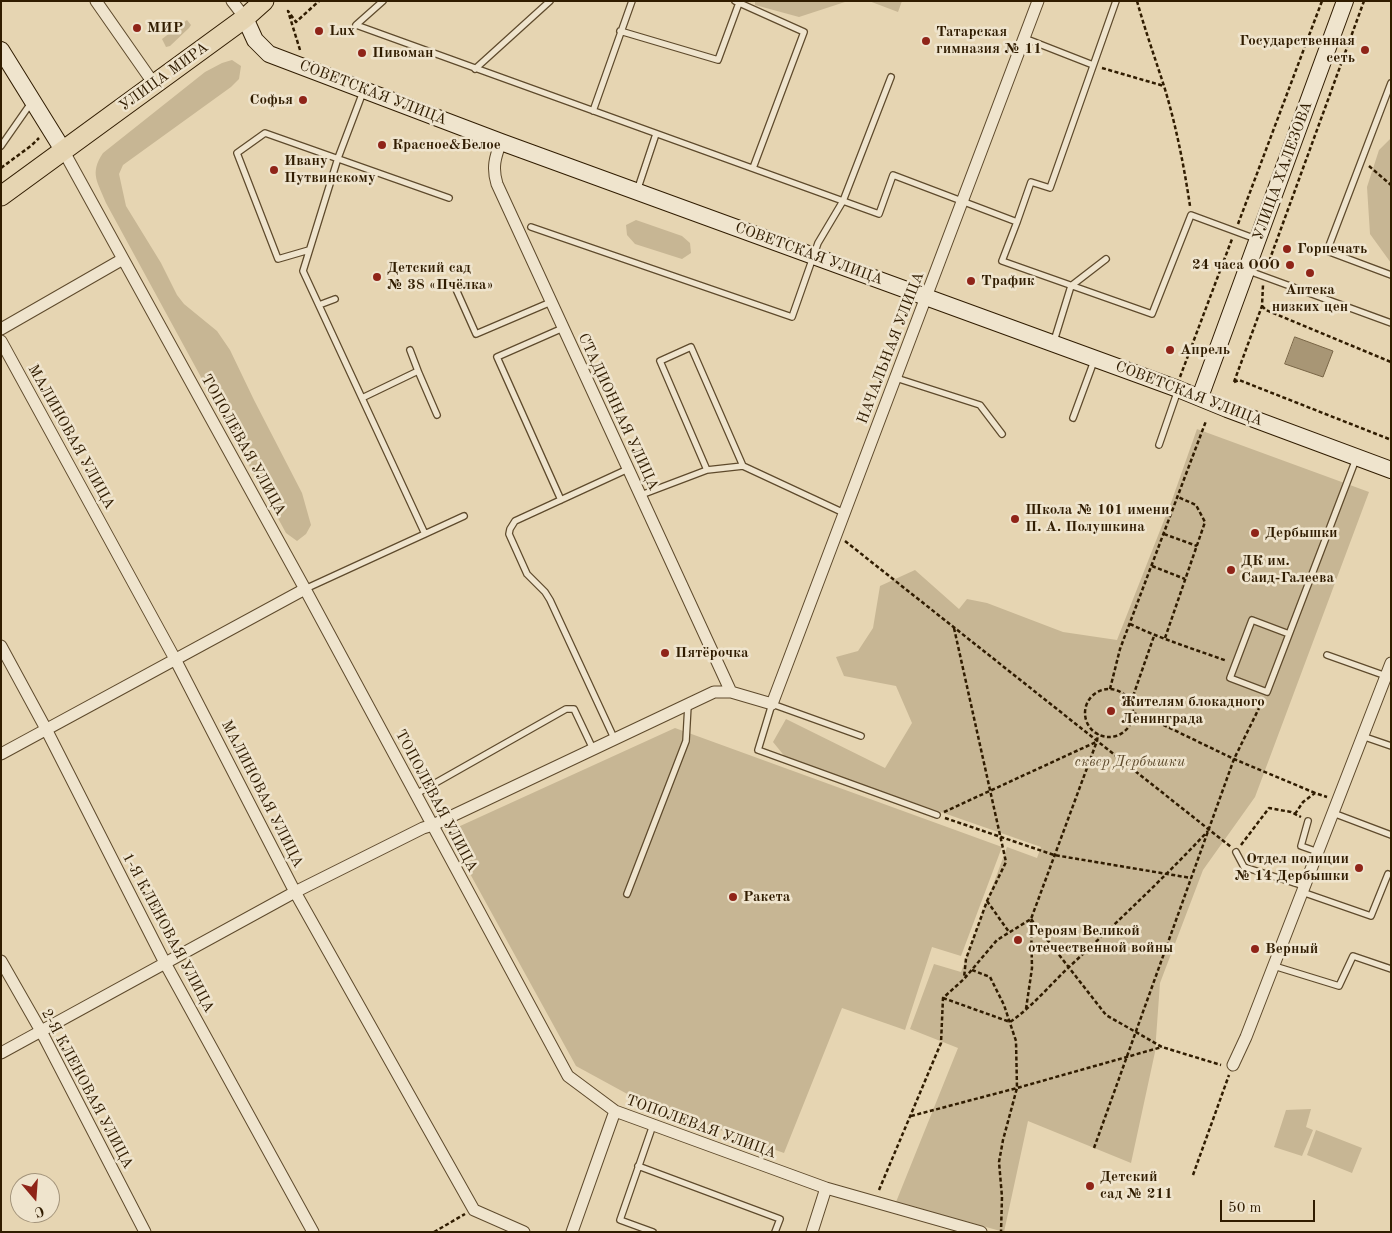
<!DOCTYPE html>
<html>
<head>
<meta charset="utf-8">
<style>
	body { margin:0 }
	#map { position:relative; width:1392px; height:1233px; overflow:hidden; background:#e6d5b2; font-family:"Old Standard TT",serif }
	canvas { display:block }
	.frame { position:absolute; inset:0; border:2px solid #301c00; pointer-events:none }
	.north { position:absolute; left:10px; top:1173px; width:50px; height:50px; box-sizing:border-box; background:#efe4cd; border:1px solid #a3947b; border-radius:50%; rotate:162deg; font-size:14px; font-weight:700; line-height:20px; text-align:center; color:#301c00 }
	.north::after { content:''; display:block; margin:auto; width:18px; height:22px; background:#8f2418; clip-path:polygon(50% 0,100% 100%,50% 72%,0 100%) }
	.scale { position:absolute; left:1220px; top:1200px; width:95px; height:22px; box-sizing:border-box; border:2px solid #301c00; border-top:0; padding-left:6px; font-size:15px; line-height:18px; white-space:nowrap; color:#301c00; -webkit-text-stroke:4px #efe4cd; paint-order:stroke }
</style>
</head>
<body>
<div id="map">
<canvas width="1392" height="1233"></canvas>
<div class="frame"></div>
<div class="north">С</div>
<div class="scale">50 m</div>
</div>
<script>
const context = document.querySelector('canvas').getContext('2d');
context.lineJoin = 'round';
function paint(path, color) {
  context.fillStyle = color;
  context.fill(path, 'evenodd');
}
function stroke(path, color, width, dash) {
  context.strokeStyle = color;
  context.lineWidth = width;
  context.lineCap = dash ? 'butt' : 'round';
  context.setLineDash(dash || []);
  context.stroke(path);
}
function label(font, color, halo, rows, align = 'center') {
  context.font = font + ' "Old Standard TT",serif';
  context.lineWidth = 5;
  context.setLineDash([]);
  context.textBaseline = 'middle';
  context.strokeStyle = halo;
  context.fillStyle = color;
  for (const [text, x, y, turn = 0] of rows) {
    context.save();
    context.translate(x, y);
    context.rotate((+turn || 0) * Math.PI / 180);
    context.textAlign = isNaN(turn) ? turn : align;
    if (halo) context.strokeText(text, 0, 0);
    context.fillText(text, 0, 0);
    context.restore();
  }
}
const green = new Path2D(`
	M755,1H848L799,17L755,5Z
	M869,1H902L898,12Z
	M187,20L191,25L189,28L170,46L166,47L162,39Z
	M232,60L241,66L239,79L231,87L123,165L119,174L126,206L161,263L177,295L184,304L217,331L230,350L254,400L302,493L311,525L306,534L297,541L286,533L106,203C98,182 89,174 103,153L205,72L222,63Z
	M1391,138V263L1370,234L1367,187L1379,150Z
	M636,220L682,236L690,243L691,253L682,259L635,244L627,235L626,225Z
	M1197,429L1369,492L1255,797L1203,870L1160,983L1155,1052L1131,1163L1028,1121L1004,1232L896,1202L958,1048L910,1029L934,964L961,972L1007,847L1037,858L1041,847L786,758L773,742L786,719L885,768L912,723L896,686L844,676L836,657L858,651L873,628L880,586L915,570L959,609L967,599L987,603L1063,632L1117,640L1172,500Z
	M675,728L1002,847L961,956L932,947L905,1030L842,1008L784,1153L642,1102L576,1066L447,832Z
	M1311,1109L1306,1127L1313,1130L1302,1156L1274,1147L1286,1110Z
	M1316,1130L1362,1148L1352,1173L1307,1155Z`);
const water = new Path2D(`
	M1295,337L1333,351L1323,377L1285,364Z`);
const path = new Path2D(`
	M1137,1C1145,30 1155,58 1164,86C1176,125 1184,166 1190,206
	M300,50L288,11L296,22L319,1
	M1102,68L1164,86
	M1369,166L1391,185
	M1,168L32,145L39,138
	M1238,224L1322,1
	M1267,267L1364,1
	M1262,306L1266,310L1391,362
	M1180,377L1232,239
	M1234,382L1262,306L1263,285
	M1234,382L1239,380L1389,439
	M1164,534L1197,546
	M845,541L1231,847
	M1152,566L1185,579
	M1130,624C1161,639 1194,649 1227,661
	M954,628L1006,862L987,901L966,959L964,978
	M1165,638L1205,522L1196,505L1178,497
	M1110,689L1120,649L1206,421
	M1085 713a24 24 0 1 1 48 0a24 24 0 1 1-48 0Z
	M1131,702L1154,636
	M1133,713L1149,718L1234,759L1315,793
	M944,812L1096,742
	M1295,814L1303,802L1315,793L1327,797
	M945,818L1054,855L1191,878
	M1241,845L1269,808L1291,812L1301,817
	M987,901L1009,932
	M1031,919L1106,1015L1162,1047L1221,1065
	M972,970L990,977L1004,1005L1016,1041L1017,1088L1003,1140L999,1162L1002,1197L1001,1232
	M943,998L1010,1022C1032,1007 1049,986 1068,968C1116,923 1163,879 1208,831
	M1026,1009L1032,968L1031,920
	M911,1116L1017,1088L1162,1047
	M1094,1148L1234,759L1263,700
	M1193,1175L1229,1075
	M879,1190L941,1043L943,998L964,979L997,940L1031,919L1097,741L1098,734
	M434,1232L465,1214`);
const lane = new Path2D(`
	M383,1L356,25L879,214L893,175L1017,222L1002,261L1152,314L1191,215L1256,239
	M735,1L804,32L753,168
	M620,31L718,60L739,3
	M1024,38L1093,65
	M475,69L550,1
	M1391,83L1327,251L1391,275
	M363,92L338,158L303,271L425,534
	M593,111L632,1
	M1,146L31,103
	M637,191L656,134
	M1017,222L1031,182L1050,188L1116,1
	M531,227L792,317L818,243L843,201L891,77
	M309,250L278,259L237,153L265,133L449,198
	M1249,271L1391,323
	M455,287L476,334L551,302
	M319,305L335,299
	M1054,341L1071,286L1106,259
	M418,371L437,415
	M896,378L980,405L1002,434
	M362,398L418,371L410,350
	M1073,418L1094,361
	M1159,445L1178,390
	M707,470L660,361L691,347L743,466
	M641,495L707,470L743,466L844,513
	M561,500L497,357L563,328
	M305,589L464,516
	M1289,634L1252,620L1230,678L1267,692L1356,459
	M1327,655L1386,676
	M861,736L772,704L758,750L937,815
	M1362,736L1391,746
	M614,738L550,600L545,592L527,574L509,534L510,529L515,521L628,469
	M416,794L566,709H574L593,749
	M1333,813L1391,835
	M1308,821L1301,846L1318,852
	M1236,852L1244,867L1304,886
	M1302,892L1371,916L1388,874
	M627,894L686,741L688,705
	M1274,966L1339,986L1353,956L1391,969
	M638,1166L780,1219L775,1232
	M653,1232L620,1220L653,1125`);
const street = new Path2D(`
	M96,1L154,84
	M232,1L245,18
	M501,142C495,157 492,168 497,184L731,692
	M63,150L305,589L568,1076L615,1111L826,1188L981,1232
	M1,329L123,259
	M1,341L175,659L295,892L474,1210L524,1232
	M1,646L46,729L165,963L313,1232
	M1,754L305,589
	M1,961L41,1031L145,1232
	M1,1053L295,892L423,828L433,825L714,692H731L772,704L1038,1
	M1233,1065L1246,1037L1391,663
	M572,1232L615,1111
	M812,1232L826,1188`);
const secondary = new Path2D(`
	M245,18L255,40L269,54L501,142L1178,389L1227,409L1391,470
	M1,50L63,150
	M1200,397L1345,1`);
const primary = new Path2D(`
	M1,196L245,18L264,1`);
const markers = [
	[137,28,5,"#8f2418"],
	[319,31,5,"#8f2418"],
	[926,41,5,"#8f2418"],
	[1365,50,5,"#8f2418"],
	[362,53,5,"#8f2418"],
	[303,100,5,"#8f2418"],
	[382,145,5,"#8f2418"],
	[274,170,5,"#8f2418"],
	[1287,249,5,"#8f2418"],
	[1290,265,5,"#8f2418"],
	[1310,273,5,"#8f2418"],
	[377,277,5,"#8f2418"],
	[971,281,5,"#8f2418"],
	[1170,350,5,"#8f2418"],
	[1015,519,5,"#8f2418"],
	[1255,533,5,"#8f2418"],
	[1231,570,5,"#8f2418"],
	[665,653,5,"#8f2418"],
	[1111,711,5,"#8f2418"],
	[1359,868,5,"#8f2418"],
	[733,897,5,"#8f2418"],
	[1018,940,5,"#8f2418"],
	[1255,949,5,"#8f2418"],
	[1090,1186,5,"#8f2418"]
];
const poiNames = [
	["МИР",147,28],
	["Lux",329,31],
	["Татарская",936,32],
	["гимназия № 11",936,49],
	["Государственная",1355,41,"right"],
	["сеть",1355,58,"right"],
	["Пивоман",372,53],
	["Софья",293,100,"right"],
	["Красное&Белое",392,145],
	["Ивану",284,161],
	["Путвинскому",284,178],
	["Горпечать",1297,249],
	["24 часа ООО",1280,265,"right"],
	["Детский сад",387,268],
	["№ 38 «Пчёлка»",387,285],
	["Трафик",981,281],
	["Аптека",1310,290,"center"],
	["низких цен",1310,307,"center"],
	["Апрель",1180,350],
	["Школа № 101 имени",1025,510],
	["П. А. Полушкина",1025,527],
	["Дербышки",1265,533],
	["ДК им.",1241,561],
	["Саид-Галеева",1241,578],
	["Пятёрочка",675,653],
	["Жителям блокадного",1121,702],
	["Ленинграда",1121,719],
	["Отдел полиции",1349,859,"right"],
	["№ 14 Дербышки",1349,876,"right"],
	["Ракета",743,897],
	["Героям Великой",1028,931],
	["отечественной войны",1028,948],
	["Верный",1265,949],
	["Детский",1100,1177],
	["сад № 211",1100,1194]
];
const streetNames = [
	["УЛИЦА МИРА",164,77,-36],
	["СОВЕТСКАЯ УЛИЦА",373,93,21],
	["УЛИЦА ХАЛЕЗОВА",1283,171,-70],
	["СОВЕТСКАЯ УЛИЦА",809,254,20],
	["НАЧАЛЬНАЯ УЛИЦА",891,348,-69],
	["СОВЕТСКАЯ УЛИЦА",1189,394,21],
	["СТАДИОННАЯ УЛИЦА",618,412,65],
	["МАЛИНОВАЯ УЛИЦА",71,437,61],
	["ТОПОЛЕВАЯ УЛИЦА",243,445,61],
	["МАЛИНОВАЯ УЛИЦА",262,794,63],
	["ТОПОЛЕВАЯ УЛИЦА",436,801,62],
	["1-Я КЛЕНОВАЯ УЛИЦА",168,933,62],
	["2-Я КЛЕНОВАЯ УЛИЦА",87,1089,62],
	["ТОПОЛЕВАЯ УЛИЦА",701,1127,20]
];
const parkNames = [
	["сквер Дербышки",1130,762]
];
paint(green, '#c7b694');
paint(water, '#a89675');
stroke(water, '#786546', 1);
stroke(lane, '#5e4a2c', 8);
stroke(street, '#5e4a2c', 13);
stroke(secondary, '#301c00', 18);
stroke(primary, '#301c00', 21);
stroke(path, '#301c00', 2.5, [4, 2.5]);
stroke(lane, '#efe4cd', 5.5);
stroke(street, '#efe4cd', 11);
stroke(secondary, '#efe4cd', 16);
stroke(primary, '#e6d5b2', 19);
for (const [x, y, r, color] of markers) {
  const dot = new Path2D();
  dot.arc(x, y, r, 0, 2 * Math.PI);
  context.fillStyle = color;
  context.fill(dot);
  stroke(dot, '#efe4cd', 2);
}
label('bold 15px', '#301c00', '#efe4cd', poiNames, 'left');
label('15px', '#301c00', '#efe4cd', streetNames);
label('italic 15px', '#5d4a2c', '#efe4cd', parkNames);
</script>
</body>
</html>
